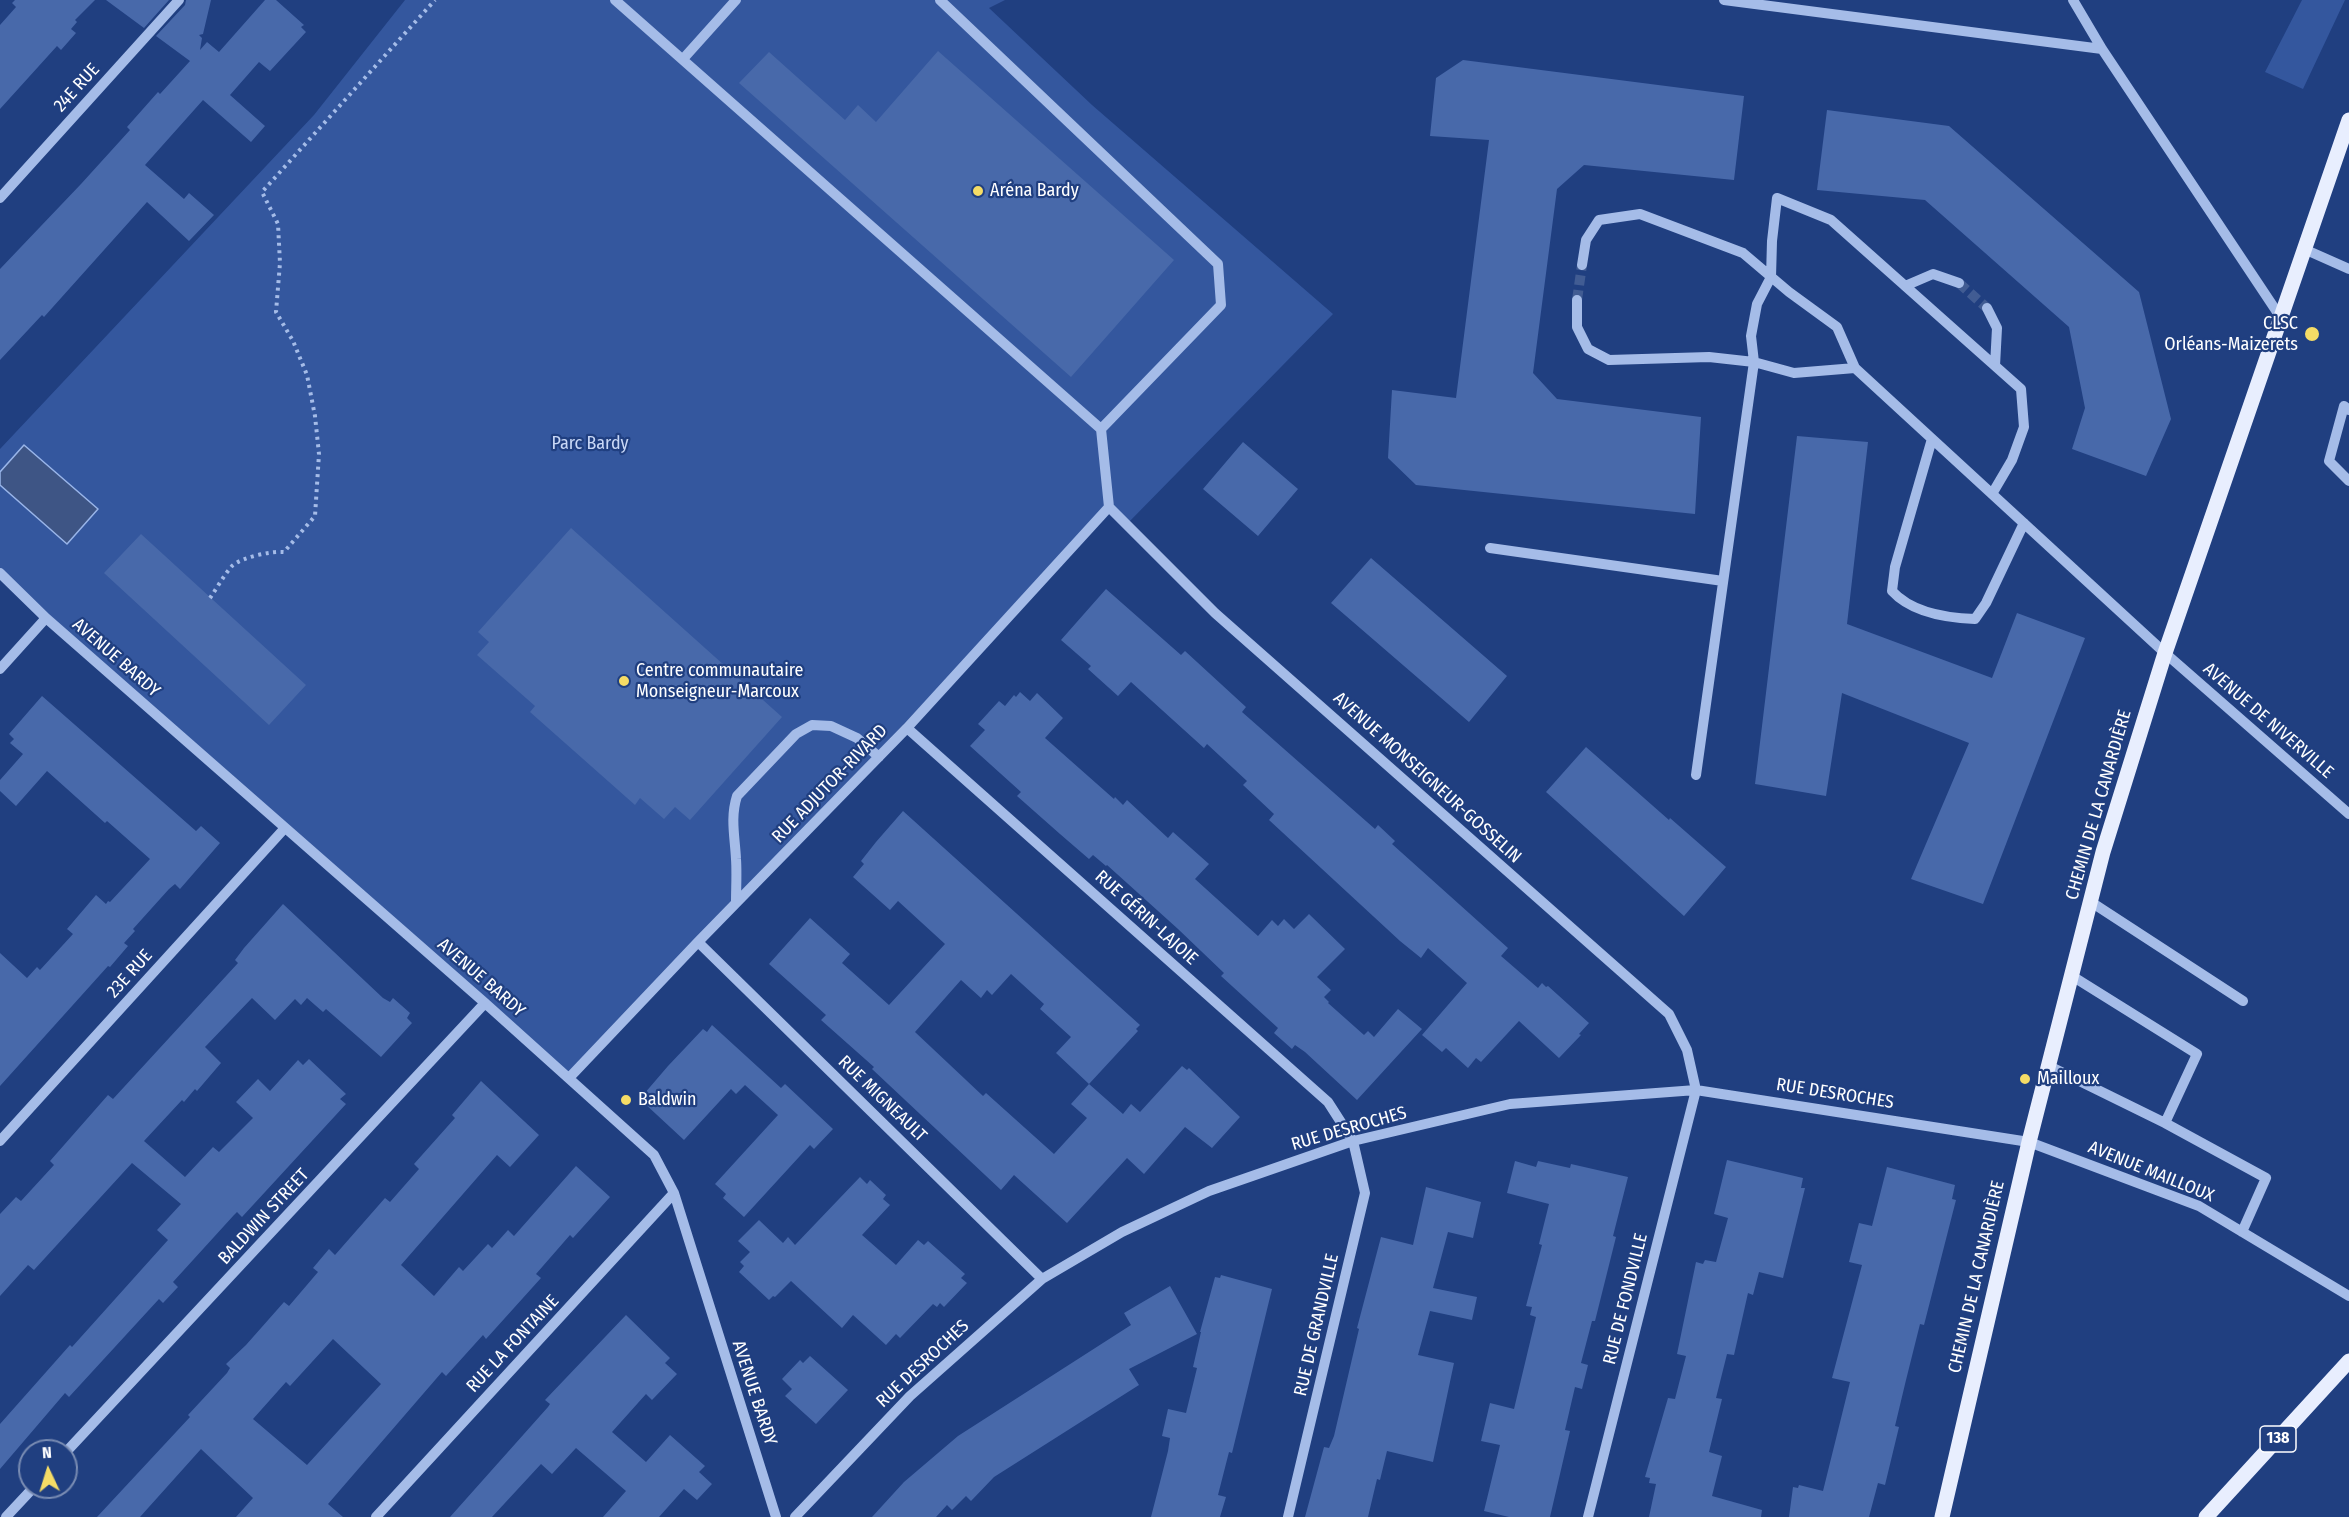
<!DOCTYPE html>
<html>
<head>
<meta charset="utf-8">
<style>
	body { margin:0 }
	#map { position:relative; width:2349px; height:1517px; overflow:hidden; background:#203f80; font-family:"Fira Sans Condensed",sans-serif }
	canvas { display:block }
	.north { position:absolute; left:18px; top:1439px; width:60px; height:60px; box-sizing:border-box; background:#203f80; border:2px solid #798cb3; border-radius:50%; rotate:356deg; font-size:16px; font-weight:700; line-height:24px; text-align:center; color:#fff }
	.north::after { content:''; display:block; margin:auto; width:21px; height:27px; background:#f5dc66; clip-path:polygon(50% 0,100% 100%,50% 72%,0 100%) }
</style>
</head>
<body>
<div id="map">
<canvas width="2349" height="1517"></canvas>
<div class="north">N</div>
</div>
<script>
const context = document.querySelector('canvas').getContext('2d');
context.lineJoin = 'round';
function paint(path, color) {
  context.fillStyle = color;
  context.fill(path, 'evenodd');
}
function stroke(path, color, width, dash) {
  context.strokeStyle = color;
  context.lineWidth = width;
  context.lineCap = dash ? 'butt' : 'round';
  context.setLineDash(dash || []);
  context.stroke(path);
}
function label(font, color, halo, rows, align = 'center') {
  context.font = font + ' "Fira Sans Condensed",sans-serif';
  context.lineWidth = 4.5;
  context.setLineDash([]);
  context.textBaseline = 'middle';
  context.strokeStyle = halo;
  context.fillStyle = color;
  for (const [text, x, y, turn = 0] of rows) {
    context.save();
    context.translate(x, y);
    context.rotate((+turn || 0) * Math.PI / 180);
    context.textAlign = isNaN(turn) ? turn : align;
    if (halo) context.strokeText(text, 0, 0);
    context.fillText(text, 0, 0);
    context.restore();
  }
}
const green = new Path2D(`
	M405,0H1005L989,8L1092,105L1333,314L1127,524L1109,507L569,1078L0,573V449L314,115Z
	M2302,0H2345L2303,89L2265,72Z`);
const water = new Path2D(`
	M24,445L98,509L67,544L0,485V472Z`);
const building = new Path2D(`
	M15,0H95L75,20L77,22L71,29L76,33L61,50L57,46L0,109V25L16,7L12,3Z
	M106,0H169L144,28Z
	M186,0H211L203,34L199,35L202,38L200,50L207,42L219,52L265,0H276L304,25L301,27L306,32L270,71L259,62L230,95L265,126L251,142L203,100L145,165L184,199L189,193L214,215L189,241L147,202L44,317L42,315L0,360V269L81,184L130,130L127,127L158,92L160,94L190,61L156,36L185,5Z
	M938,51L1174,260L1071,377L739,83L769,52L845,120L858,105L876,122Z
	M1463,60L1744,96L1734,180L1584,165L1557,189L1533,373L1557,399L1701,417L1695,514L1416,485L1388,458L1392,390L1456,398L1489,140L1430,136L1436,78Z
	M1827,110L1949,126L2139,292L2171,419L2146,476L2072,449L2085,408L2069,327L1925,200L1817,190Z
	M1797,436L1868,442L1847,624L1992,678L2017,613L2085,638L1983,904L1911,879L1969,743L1842,693L1826,796L1755,784Z
	M1243,442L1298,489L1258,536L1203,489Z
	M571,528L782,717L690,820L675,807L664,819L640,798L635,805L530,712L535,706L477,655L489,642L478,632Z
	M141,534L306,685L269,725L104,573Z
	M1371,558L1507,676L1469,722L1331,603Z
	M1106,589L1181,655L1185,651L1246,707L1242,712L1375,829L1378,825L1395,841L1392,844L1508,948L1501,956L1538,988L1542,983L1546,987L1548,986L1589,1023L1579,1034L1581,1035L1559,1058L1519,1021L1481,1062L1476,1058L1468,1068L1446,1048L1442,1052L1422,1035L1467,983L1428,948L1421,958L1400,941L1269,820L1274,814L1243,785L1247,781L1207,744L1204,748L1131,682L1118,696L1088,669L1091,666L1061,640Z
	M1020,692L1030,701L1037,693L1063,718L1045,738L1114,799L1115,797L1123,805L1127,800L1168,838L1173,832L1209,864L1195,879L1258,936L1272,920L1278,926L1284,919L1294,929L1309,914L1345,949L1317,977L1331,990L1324,997L1329,1002L1328,1003L1364,1035L1368,1031L1374,1037L1398,1009L1422,1029L1357,1100L1305,1052L1295,1045L1292,1049L1274,1033L1278,1028L1221,976L1224,973L1178,929L1107,865L1106,866L1093,855L1089,859L1060,834L1017,796L1021,792L970,746L985,730L978,724L999,701L1005,706L1014,695L1016,697Z
	M42,696L196,831L201,826L220,843L180,889L175,884L169,889L133,929L135,931L124,943L128,946L110,967L108,966L0,1086V953L27,978L37,967L40,970L73,934L67,929L96,895L106,904L108,901L110,902L150,859L107,821L105,823L47,771L16,806L0,791V780L23,754L10,743L14,739L9,734Z
	M1586,747L1669,820L1670,818L1726,867L1684,916L1546,792Z
	M903,811L1140,1025L1136,1029L1138,1031L1089,1084L1123,1114L1131,1104L1140,1112L1182,1066L1187,1070L1189,1068L1240,1117L1212,1148L1185,1127L1144,1174L1127,1158L1067,1223L1014,1175L1001,1190L872,1069L874,1067L821,1020L826,1015L769,964L810,918L850,954L842,963L889,1005L945,944L898,901L890,910L853,877L864,864L861,861L876,842ZM1011,974L1044,1004L1040,1009L1071,1037L1056,1053L1089,1084L1071,1104L1087,1118L1054,1154L986,1093L983,1096L915,1032L961,980L981,998L987,990L992,995Z
	M283,904L383,998L390,1002L393,998L410,1013L407,1018L412,1023L381,1057L326,1009L323,1012L307,998L301,1005L295,999L275,1020L252,998L205,1047L221,1063L197,1091L195,1089L184,1102L182,1100L144,1141L185,1177L213,1147L219,1152L253,1118L236,1102L258,1079L270,1091L298,1060L303,1065L309,1059L346,1094L340,1099L346,1104L242,1217L237,1212L234,1215L173,1282L178,1287L163,1303L159,1299L69,1397L65,1393L0,1469V1424L70,1345L72,1347L168,1240L157,1230L181,1204L132,1163L34,1270L28,1265L0,1296V1214L16,1197L21,1201L54,1165L50,1161L108,1095L113,1099L238,963L235,960L244,948Z
	M712,1025L781,1088L785,1084L833,1129L814,1149L810,1145L744,1217L723,1198L726,1194L715,1184L778,1115L745,1085L736,1094L731,1089L684,1140L643,1102L648,1097L644,1094L668,1066L703,1029L707,1032Z
	M481,1081L539,1135L510,1167L497,1155L401,1265L434,1296L459,1267L463,1271L488,1244L492,1248L508,1230L514,1236L576,1166L610,1197L573,1238L570,1235L536,1274L541,1278L486,1339L483,1335L446,1376L442,1372L328,1504L343,1517H236L253,1498L201,1449L140,1517H97L190,1417L188,1415L227,1373L230,1368L226,1364L246,1345L284,1302L289,1306L318,1272L313,1268L329,1249L335,1255L385,1198L390,1202L419,1169L414,1164L455,1118L452,1115ZM333,1339L381,1384L307,1465L253,1419L286,1382L290,1386Z
	M1727,1160L1803,1178L1801,1188H1805L1783,1278L1759,1272L1753,1295L1748,1293L1734,1355L1727,1354L1716,1398L1722,1399L1709,1452L1722,1456L1712,1496L1762,1510L1761,1517H1649L1656,1484L1649,1483L1650,1478L1645,1477L1668,1398L1675,1399L1686,1356L1677,1354L1696,1262L1703,1264L1705,1260L1716,1262L1728,1218L1714,1214Z
	M1515,1161L1536,1167L1538,1161L1570,1168L1571,1164L1628,1177L1613,1236L1616,1237L1595,1321H1592L1581,1363L1588,1365L1582,1389L1575,1387L1565,1430L1570,1431L1550,1517H1509L1484,1511L1500,1445L1481,1441L1490,1403L1514,1409L1536,1317L1530,1315L1532,1307L1526,1306L1542,1245L1539,1244L1549,1204L1507,1193Z
	M1887,1167L1955,1185L1952,1199L1956,1200L1924,1325L1920,1324L1906,1380L1895,1426L1899,1427L1885,1485L1878,1483L1869,1517H1789L1793,1487L1798,1488L1799,1485L1823,1491L1850,1382L1832,1378L1862,1265L1849,1262L1859,1223L1872,1226Z
	M860,1177L867,1184L870,1180L886,1195L883,1199L890,1205L862,1235L896,1265L918,1240L924,1245L928,1241L965,1274L961,1278L967,1283L944,1307L940,1303L937,1307L933,1304L900,1338L896,1334L886,1345L853,1315L842,1328L791,1281L775,1297L773,1296L769,1300L739,1272L744,1266L740,1262L750,1252L738,1241L759,1220L783,1243L788,1237L795,1245Z
	M1426,1187L1481,1202L1473,1238L1448,1232L1433,1288L1477,1297L1472,1320L1430,1311L1418,1355L1454,1363L1433,1462L1387,1451L1380,1480L1377,1479L1368,1517H1305L1324,1447L1329,1448L1334,1436L1359,1329L1357,1328L1381,1237L1413,1245Z
	M1221,1275L1272,1289L1232,1453L1229,1452L1218,1495L1226,1497L1220,1517H1151L1168,1451L1170,1438L1162,1436L1168,1409L1186,1413L1197,1368L1193,1367L1201,1332H1200L1215,1277L1220,1278Z
	M1170,1286L1197,1334L1129,1369L1139,1385L994,1477L971,1501L966,1496L952,1510L947,1505L936,1517H872L904,1482L958,1436L1131,1325L1124,1313Z
	M626,1315L670,1358L665,1363L677,1374L652,1400L646,1394L612,1432L646,1462L670,1435L705,1466L699,1472L712,1484L697,1500L684,1489L659,1517H603L626,1491L576,1448L552,1474L541,1464L492,1517H450L548,1407L550,1404L545,1400Z
	M810,1356L848,1390L816,1424L785,1396L792,1389L782,1379L800,1360L803,1363Z`);
const minorTunnel = new Path2D(`
	M1959,283L1987,308
	M1577,300L1582,265`);
const path = new Path2D(`
	M210,598C217,588 224,575 232,566C242,557 271,551 284,552L315,516L319,454L315,416L307,375L293,341L276,312L280,263L278,224L262,192L435,0`);
const minor = new Path2D(`
	M615,0L1101,429L1221,305L1218,264L940,0
	M1724,0L2102,49
	M2073,0L2102,49L2281,318
	M683,59L736,0
	M0,198L179,0
	M2304,249L2349,269
	M1905,286L1933,274L1959,283
	M1577,300V327L1588,349L1609,360L1709,357L1754,362L1794,373L1855,368L1837,327L1789,292L1743,253L1640,214L1599,220L1586,240L1582,265
	M1987,308L1997,328L1995,366
	M1855,368L2165,653L2349,814
	M2349,410L2344,406L2329,461L2349,481
	M1101,429L1109,507
	M1932,439L1895,567L1892,591C1912,613 1946,618 1975,619L1986,603L2024,523
	M1109,507L1215,613L1669,1014L1687,1050L1696,1090L1588,1517
	M1490,548L1723,581
	M0,573L46,618L485,1003L654,1155L674,1193L776,1517
	M0,669L46,618
	M907,728L1328,1102L1353,1141L1365,1193L1288,1517
	M1696,775L1754,362L1751,336L1757,304L1771,277L1772,241L1777,198L1831,220L2021,389L2024,427L2012,460L1992,494
	M2091,902L2243,1001
	M736,903C736,888 737,873 736,859C735,837 730,818 737,796L796,734L812,725L831,726L857,738L879,757
	M698,942L1042,1279
	M2072,976L2197,1054L2165,1123
	M2049,1066L2165,1123L2266,1178L2242,1232
	M569,1078L698,942L907,728L1109,507
	M0,1141L284,829
	M66,1452L485,1003
	M6,1517L34,1487
	M376,1517L674,1193
	M795,1517L910,1396L1042,1279L1122,1232L1209,1191L1353,1141L1510,1104L1696,1090L2029,1142L2199,1206L2349,1296`);
const major = new Path2D(`
	M1942,1517L2029,1142L2103,852L2165,653L2349,120
	M2206,1517L2349,1361`);
const markers = [
	[978,191,6,"#f5dc66"],
	[2312,334,8,"#f5dc66"],
	[624,681,6,"#f5dc66"],
	[2025,1079,6,"#f5dc66"],
	[626,1100,6,"#f5dc66"]
];
const shields = [
	[2278,1439,36]
];
const shieldNames = [
	["138",2278,1439]
];
const streetNames = [
	["24E RUE",77,88,-48],
	["AVENUE BARDY",116,658,41],
	["AVENUE DE NIVERVILLE",2268,721,41],
	["AVENUE MONSEIGNEUR-GOSSELIN",1427,778,42],
	["RUE ADJUTOR-RIVARD",830,784,-46],
	["CHEMIN DE LA CANARDIÈRE",2099,805,-74],
	["RUE GÉRIN-LAJOIE",1146,918,42],
	["23E RUE",130,974,-48],
	["AVENUE BARDY",481,978,41],
	["RUE DESROCHES",1835,1094,9],
	["RUE MIGNEAULT",882,1099,44],
	["RUE DESROCHES",1349,1129,-16],
	["AVENUE MAILLOUX",2151,1172,22],
	["BALDWIN STREET",264,1217,-47],
	["CHEMIN DE LA CANARDIÈRE",1977,1277,-77],
	["RUE DE FONDVILLE",1626,1299,-76],
	["RUE DE GRANDVILLE",1317,1325,-77],
	["RUE LA FONTAINE",513,1344,-47],
	["RUE DESROCHES",923,1364,-43],
	["AVENUE BARDY",754,1393,72]
];
const poiNames = [
	["Aréna Bardy",990,191],
	["CLSC",2298,324,"right"],
	["Orléans-Maizerets",2298,345,"right"],
	["Centre communautaire",636,671],
	["Monseigneur-Marcoux",636,692],
	["Mailloux",2037,1079],
	["Baldwin",638,1100]
];
const parkNames = [
	["Parc Bardy",590,444]
];
paint(green, '#34579e');
paint(water, '#3e5585');
stroke(water, '#99b5e9', 1.5);
paint(building, '#4869aa');
stroke(minorTunnel, '#415c93', 10, [10, 5]);
stroke(path, '#a5bce8', 4, [3, 4.5]);
stroke(minor, '#a5bce8', 10);
stroke(major, '#e8eefe', 15);
for (const [x, y, r, color] of markers) {
  const dot = new Path2D();
  dot.arc(x, y, r, 0, 2 * Math.PI);
  context.fillStyle = color;
  context.fill(dot);
  stroke(dot, '#203f80', 2);
}
for (const [x, y, w] of shields) {
  const box = new Path2D();
  box.roundRect(x - w / 2, y - 13, w, 26, 4.5);
  context.fillStyle = '#203f80';
  context.fill(box);
  stroke(box, '#fff', 1.5);
}
label('bold 16px', '#fff', null, shieldNames);
label('18px', '#fff', '#203f80', streetNames);
label('18px', '#fff', '#203f80', poiNames, 'left');
label('18px', '#c9d8f6', '#203f80', parkNames);
</script>
</body>
</html>
